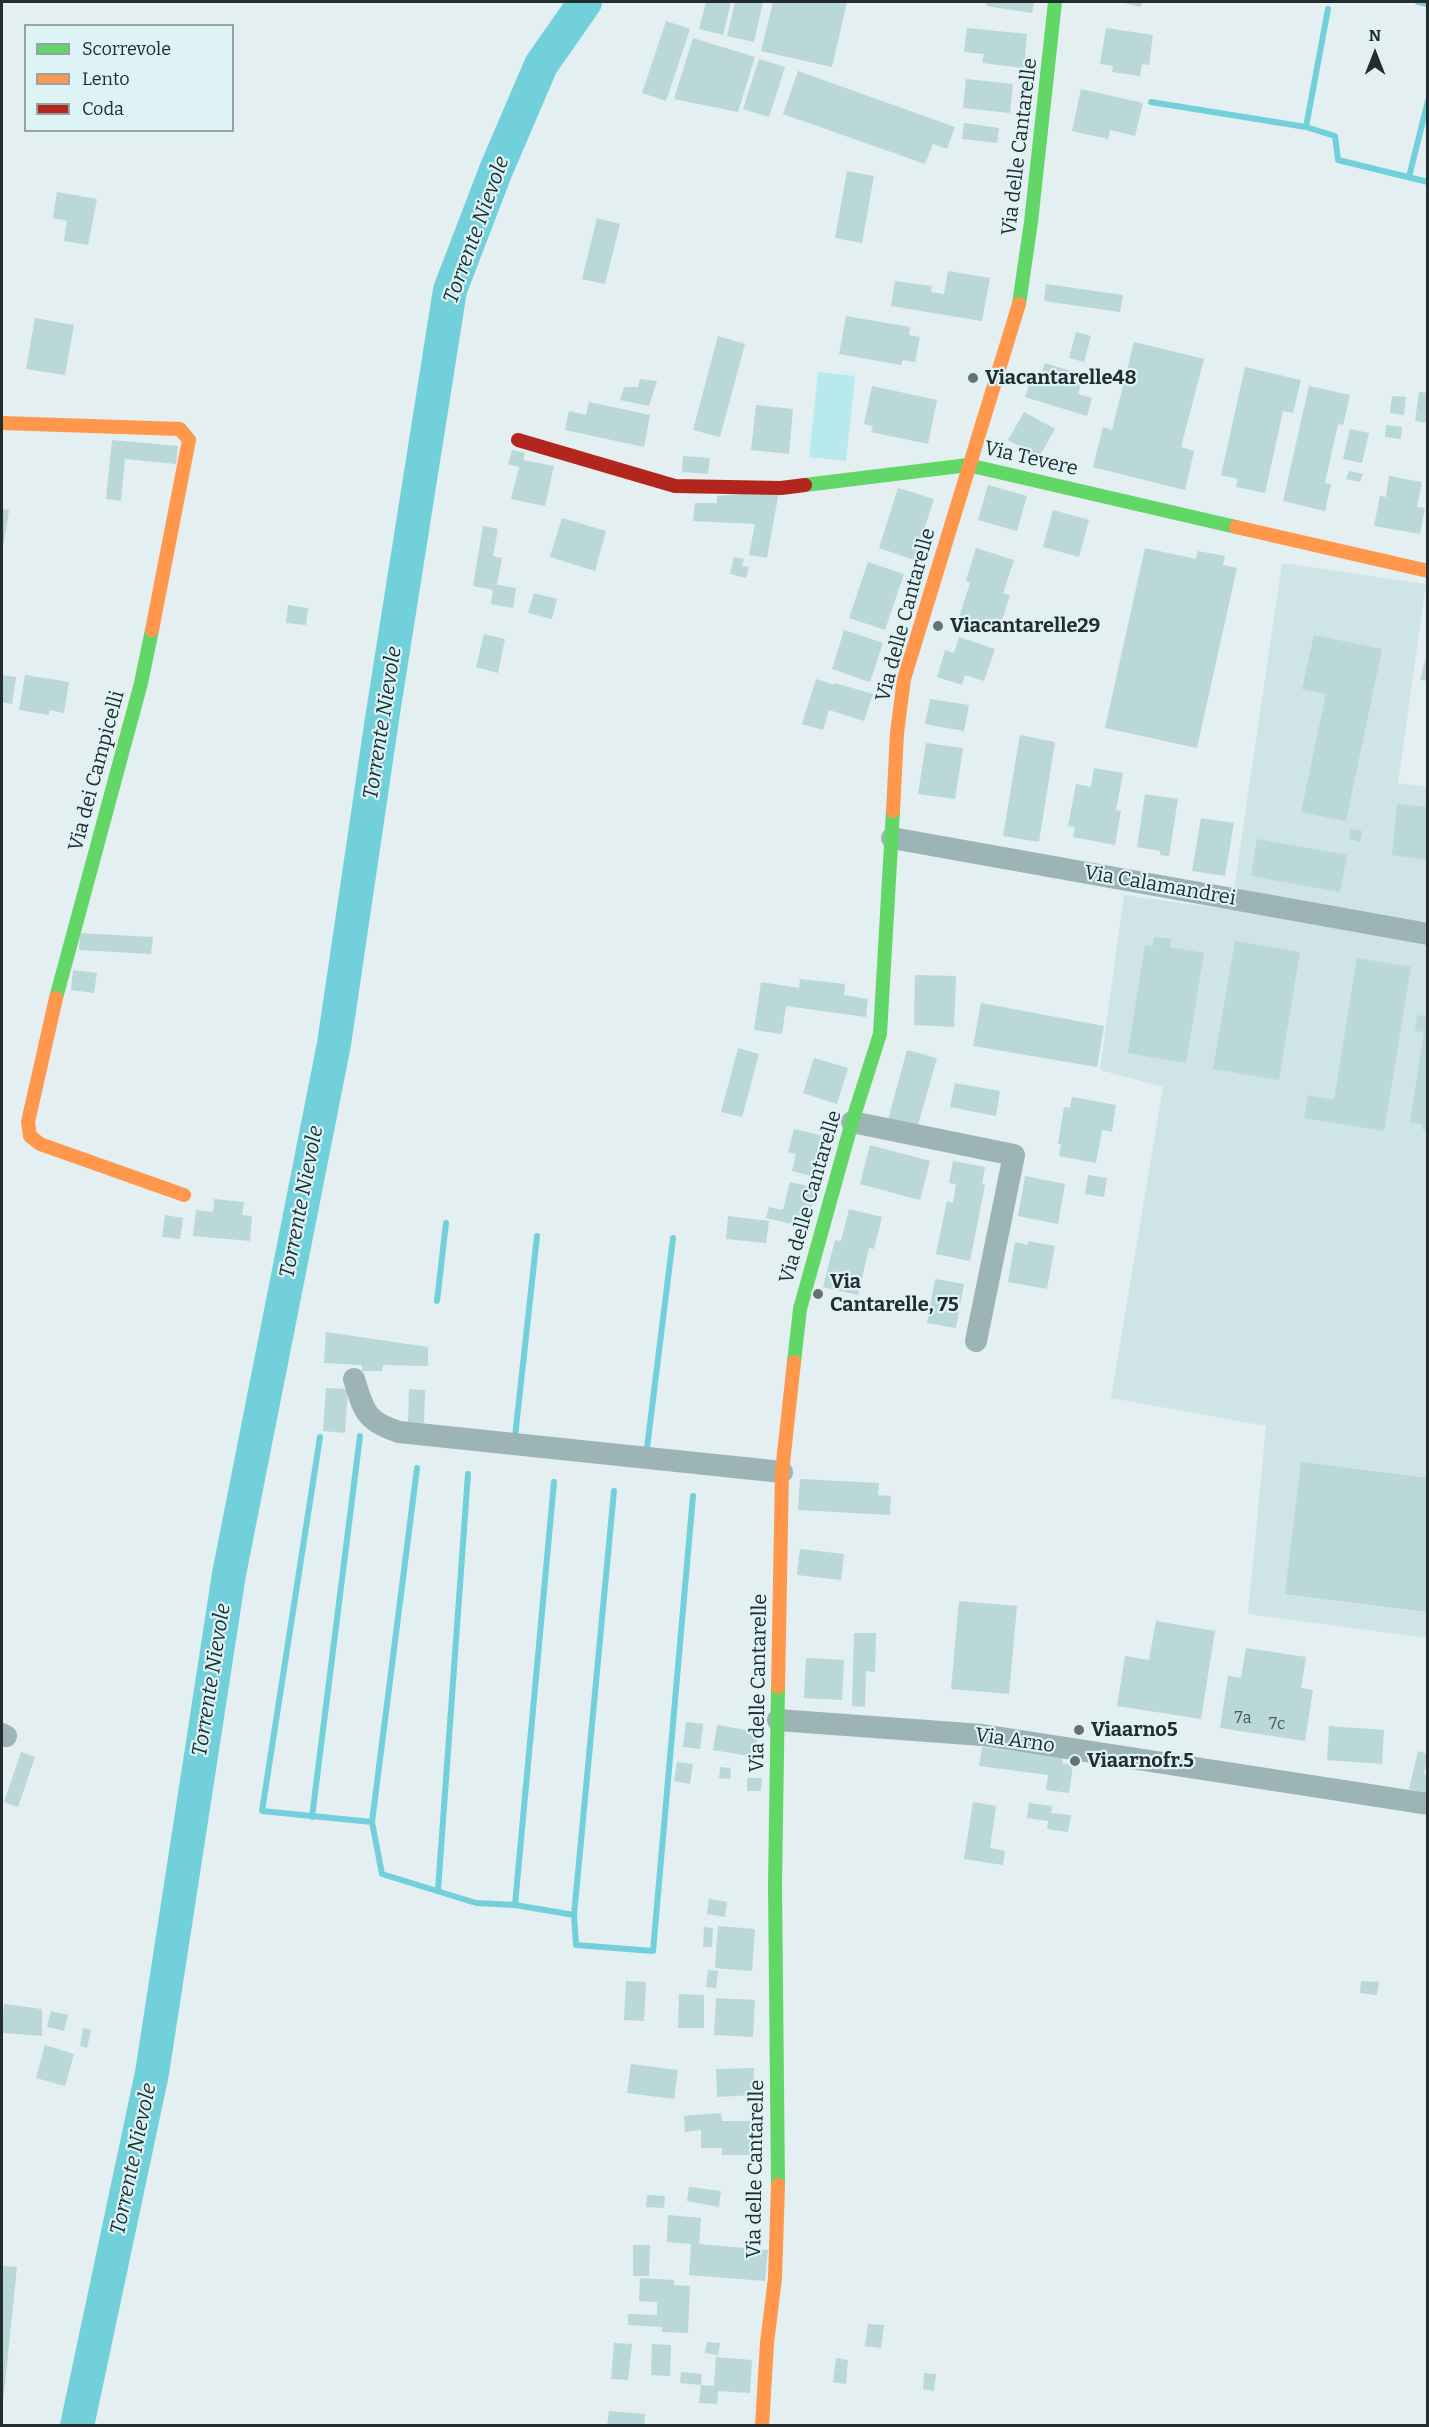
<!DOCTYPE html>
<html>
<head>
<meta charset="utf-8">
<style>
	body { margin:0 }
	#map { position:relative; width:1429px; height:2427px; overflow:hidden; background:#e3eff0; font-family:Bitter,serif }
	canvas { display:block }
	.frame { position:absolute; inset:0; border:3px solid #242d2e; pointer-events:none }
	.legend { position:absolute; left:24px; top:24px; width:210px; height:108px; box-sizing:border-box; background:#ddf3f6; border:2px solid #93a4a6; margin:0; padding:8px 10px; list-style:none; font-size:18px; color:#242d2e }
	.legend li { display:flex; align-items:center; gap:12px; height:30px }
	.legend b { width:30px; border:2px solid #93a4a6 }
	.north { position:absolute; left:1345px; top:24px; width:60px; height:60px; -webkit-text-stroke:4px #ddf3f6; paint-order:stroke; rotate:0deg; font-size:16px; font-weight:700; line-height:24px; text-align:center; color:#242d2e }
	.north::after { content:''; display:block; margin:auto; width:21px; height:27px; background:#242d2e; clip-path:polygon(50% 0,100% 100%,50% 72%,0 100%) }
</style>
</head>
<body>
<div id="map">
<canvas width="1429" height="2427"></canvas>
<div class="frame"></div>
<ul class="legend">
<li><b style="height:8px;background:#63d668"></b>Scorrevole</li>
<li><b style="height:8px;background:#ff974d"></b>Lento</li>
<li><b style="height:8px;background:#b3261e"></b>Coda</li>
</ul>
<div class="north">N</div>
</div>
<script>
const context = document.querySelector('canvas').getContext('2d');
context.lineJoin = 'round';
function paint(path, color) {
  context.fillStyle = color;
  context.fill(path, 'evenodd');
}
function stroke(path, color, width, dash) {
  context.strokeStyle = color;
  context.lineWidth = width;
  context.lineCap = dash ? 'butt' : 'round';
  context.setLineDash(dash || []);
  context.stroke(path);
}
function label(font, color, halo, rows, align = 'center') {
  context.font = font + ' Bitter,serif';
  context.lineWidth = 4.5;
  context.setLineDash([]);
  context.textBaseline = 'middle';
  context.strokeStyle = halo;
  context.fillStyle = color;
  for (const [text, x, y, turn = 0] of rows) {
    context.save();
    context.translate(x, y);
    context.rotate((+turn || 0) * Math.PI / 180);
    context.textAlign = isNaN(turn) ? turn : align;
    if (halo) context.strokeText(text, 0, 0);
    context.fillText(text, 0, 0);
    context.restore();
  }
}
const built = new Path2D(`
	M1282,563L1426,584L1398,783L1428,787L1427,1638L1248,1614L1266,1426L1111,1398L1163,1087L1100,1070L1124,895L1231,910Z`);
const green = new Path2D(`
	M818,372L855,376L846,461L809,457Z`);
const stream = new Path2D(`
	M1418,2L1428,4
	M1151,102L1306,127L1335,136L1338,160L1428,182
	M1306,127L1328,9
	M1409,177L1428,101
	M437,1301L446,1223
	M320,1437L262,1811L372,1822L382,1874L476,1903L515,1905L574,1915L576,1945L653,1951L693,1496
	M515,1437L537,1236
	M647,1448L673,1238
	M312,1817L360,1436
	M372,1822L417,1468
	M438,1890L468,1474
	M515,1905L554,1482
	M574,1915L614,1491`);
const river = new Path2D(`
	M77,2426L152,2073L229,1574L334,1044L382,719L450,290L496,170L541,65L585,2`);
const building = new Path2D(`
	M706,2H731L723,35L699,29Z
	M735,2H763L754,42L727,36Z
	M773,2H847L832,67L761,51Z
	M987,2H1034L1032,13L986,6Z
	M1120,2H1142L1141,7Z
	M666,21L690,29L666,101L642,93Z
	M967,28L1027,34L1024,68L982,63L984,54L964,52Z
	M1106,28L1153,35L1149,65L1142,64L1140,76L1112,72L1113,66L1100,64Z
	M693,38L755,57L738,112L674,99Z
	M759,59L785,67L769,117L743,109Z
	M798,71L955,127L947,149L933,144L925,164L783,114Z
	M966,79L1013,84L1010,113L963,108Z
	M1081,89L1143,103L1135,136L1110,130L1108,139L1072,131Z
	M964,123L999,128L997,143L962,139Z
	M847,171L874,176L862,243L835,238Z
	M57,192L97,199L88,245L64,241L67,221L53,218Z
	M597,218L620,224L605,284L582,279Z
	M948,271L990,278L982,321L891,306L895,281L932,286L931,292L944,294Z
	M1046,284L1123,295L1120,312L1044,301Z
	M846,316L910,327L909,335L920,337L915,362L903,360L901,365L839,354Z
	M35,318L74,325L65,375L26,369Z
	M1076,332L1091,336L1084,362L1069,358Z
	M718,336L745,344L720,437L693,430Z
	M1134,342L1204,359L1181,447L1194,451L1185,490L1093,467L1103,427L1112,430Z
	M1045,363L1084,375L1078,394L1092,398L1087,416L1025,397L1031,379L1039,381Z
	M1245,367L1301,380L1293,413L1283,411L1265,493L1236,487L1238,479L1221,475Z
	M640,379L657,381L649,406L620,400L624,387H638Z
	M872,386L937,400L928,444L871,432L873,426L864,424Z
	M1309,386L1350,395L1343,425L1338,424L1325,483L1331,484L1325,511L1283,501Z
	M1419,392L1428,393V423L1415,421Z
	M1392,396L1406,397L1404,415L1390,413Z
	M589,402L650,415L644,447L565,430L569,411L586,415Z
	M756,405L793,409L789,454L751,450Z
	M1024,412L1055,429L1039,457L1008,440Z
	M1386,425L1402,427L1401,439L1385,437Z
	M1350,429L1369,433L1362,463L1343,459Z
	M112,440L178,446L176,464L125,459L121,501L106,499Z
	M512,450L525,453L523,460L554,466L545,506L511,499L519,467L508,464Z
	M683,456L710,458L708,474L682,472Z
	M1349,471L1363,474L1360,482L1346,479Z
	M1389,476L1422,482L1417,507L1425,508L1420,534L1374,526L1380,496L1386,497Z
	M988,485L1027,496L1017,531L978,520Z
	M898,488L934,499L914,560L879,548Z
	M779,491L767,558L749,555L755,524L693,521L695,503H717V496Z
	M2,509L9,510L3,548H2Z
	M1053,510L1089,520L1079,557L1043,547Z
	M562,518L606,531L595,571L550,557Z
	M483,526L498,529L493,556L502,558L497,585L516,588L513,608L491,604L493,590L473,586Z
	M976,548L1014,560L1003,593L1010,595L998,633L958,621L970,583L966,581Z
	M1145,548L1196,559L1198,551L1225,556L1223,565L1237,568L1197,748L1105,728Z
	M734,557L744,559L742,566L749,567L746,578L730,574Z
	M868,562L904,574L885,630L849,618Z
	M534,593L557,599L552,619L528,613Z
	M288,605L308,608L306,625L286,623Z
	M844,630L883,643L870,682L832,669Z
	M484,634L505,639L498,673L476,667Z
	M1314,635L1382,649L1346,821L1301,812L1326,694L1302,689Z
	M959,637L995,649L984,681L965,675L962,685L937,677L945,650L954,653Z
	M1428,649V681L1420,680Z
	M2,675L16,677L12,704L2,702Z
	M25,675L69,682L64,713L50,710L49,715L19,710Z
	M816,679L834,685L835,683L873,694L864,721L829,710L823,730L802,724Z
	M930,699L969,705L964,731L925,724Z
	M1020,735L1055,742L1039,842L1003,836Z
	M926,743L963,748L955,799L918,794Z
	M1094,768L1123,773L1116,810L1121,811L1115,845L1073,837L1075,827L1068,826L1076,784L1091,787Z
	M1145,794L1178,799L1169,856L1160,855V851L1137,847Z
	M1397,804L1428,807V860L1392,855Z
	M1201,818L1234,823L1225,876L1192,871Z
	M1351,829L1362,831L1360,842L1349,839Z
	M1257,839L1347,855L1340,892L1251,876Z
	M80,933L153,937L151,954L79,950Z
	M1154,937L1171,939L1170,947L1204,953L1186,1063L1128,1053L1145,945L1153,946Z
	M1235,941L1300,952L1279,1080L1213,1069Z
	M1357,958L1411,967L1384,1131L1304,1118L1308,1095L1334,1100Z
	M73,970L97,973L94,993L71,990Z
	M915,975L956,976L954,1027L914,1025Z
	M800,979L845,984L844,995L868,999L866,1017L786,1006L782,1034L754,1030L761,982L799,988Z
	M981,1003L1104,1026L1097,1067L973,1046Z
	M1417,1015L1428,1017V1130L1422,1129V1124L1410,1122L1424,1032L1415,1031Z
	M738,1048L759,1054L742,1117L721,1112Z
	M907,1050L937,1058L917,1128L888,1120Z
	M814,1058L848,1068L837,1104L803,1093Z
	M955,1083L1000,1091L996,1116L950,1107Z
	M1072,1097L1116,1105L1112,1132L1102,1130L1096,1163L1059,1156L1061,1144H1058L1064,1107L1070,1108Z
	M794,1129L832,1138L822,1179L792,1171L796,1154L788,1152Z
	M870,1145L930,1161L920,1200L860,1184Z
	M953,1161L985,1167L982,1184L985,1185L970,1261L936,1254L947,1201L953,1203L956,1184L949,1183Z
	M1088,1175L1107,1178L1104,1197L1085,1194Z
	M1025,1176L1065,1184L1058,1224L1018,1216Z
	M790,1182L816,1188L808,1223L794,1219L792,1224L766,1218L769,1207L783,1210Z
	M214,1199L244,1202L242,1215L252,1216L250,1241L193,1236L196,1210L213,1212Z
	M849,1209L882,1217L874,1249L869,1248L858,1295L823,1287L835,1240L841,1241Z
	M165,1215L183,1218L180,1239L162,1237Z
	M728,1216L769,1221L766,1243L726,1239Z
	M1028,1241L1055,1246L1047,1289L1008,1282L1015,1242L1028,1245Z
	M935,1279L964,1284L956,1328L927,1323Z
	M326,1332L428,1347V1366L383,1365L382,1371H362V1365L324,1363Z
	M326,1388L348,1389L345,1433L323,1431Z
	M409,1389L425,1390L424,1423L408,1422Z
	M1301,1462L1428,1478V1612L1285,1594Z
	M800,1479L879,1483L878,1495L891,1496L890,1515L798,1510Z
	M800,1549L844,1554L841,1580L797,1575Z
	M959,1601L1017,1606L1009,1694L951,1689Z
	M1156,1621L1215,1631L1201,1719L1117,1706L1125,1656L1149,1660Z
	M854,1633H876L875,1672L866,1671L865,1707L852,1706Z
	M1246,1648L1306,1657L1301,1688L1313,1690L1305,1741L1220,1728L1228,1676L1241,1678Z
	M806,1658L844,1660L842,1700L804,1698Z
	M686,1722L703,1724L700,1749L683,1747Z
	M717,1725L759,1732L755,1757L713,1750Z
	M1329,1726L1384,1730L1382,1764L1327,1760Z
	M982,1747L1063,1758L1062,1763L1073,1765L1069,1793L1046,1790L1048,1775L979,1766Z
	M1418,1751L1428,1754L1424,1774L1428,1775L1426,1793L1409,1789Z
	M21,1752L35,1757L18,1807L4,1802Z
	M677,1762L693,1764L690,1784L674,1781Z
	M720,1767L731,1768L730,1779L719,1778Z
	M747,1778H762L761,1791H747Z
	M973,1802L996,1806L990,1848L1005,1851L1003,1865L964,1859Z
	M1029,1803L1052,1806L1051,1813L1071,1815L1068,1832L1047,1829L1048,1821L1027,1818Z
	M709,1899L727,1902L725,1917L707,1914Z
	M718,1926L755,1929L752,1971L715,1968Z
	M704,1927L713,1928L712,1947H703Z
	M708,1970L718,1971L716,1988L706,1987Z
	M626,1981L646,1982L644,2021L624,2020Z
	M1361,1981L1379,1982L1377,1995L1360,1993Z
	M679,1994L704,1995V2028H678Z
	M716,1998L755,2000L753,2037L714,2035Z
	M4,2004L42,2009V2036L2,2033Z
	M51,2011L68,2015L64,2031L47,2027Z
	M83,2028L91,2030L87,2048L80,2046Z
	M45,2045L74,2054L65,2086L36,2078Z
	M631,2064L678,2070L674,2099L627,2093Z
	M754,2068V2095L717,2097L716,2069Z
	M721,2113L722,2121H753V2155H722V2148H701V2130L685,2132L684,2116Z
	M689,2187L721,2191L719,2207L687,2201Z
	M647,2195L665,2196L664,2208L646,2207Z
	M668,2215L701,2218L699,2244L768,2250L765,2281L689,2275L691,2244L667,2242Z
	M633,2245H650L649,2276H633Z
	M2,2266L17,2267L3,2403H2Z
	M640,2278L674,2280V2285L690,2286L688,2333L662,2332V2327L628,2325V2314L657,2315V2302L639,2301Z
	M868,2324L884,2325L881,2348L865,2346Z
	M707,2342L720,2343L718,2355L705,2353Z
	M614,2343L632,2344L628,2380L611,2379Z
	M652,2344L671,2345L670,2376L651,2375Z
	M716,2357L752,2360L750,2393L718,2391L717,2404L699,2403L701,2385L714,2386Z
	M836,2358L848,2360L846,2384L833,2382Z
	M681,2372L702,2374L701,2385L680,2383Z
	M924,2373L936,2374L934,2391L923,2389Z
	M609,2411L645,2414L644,2426H607Z`);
const street = new Path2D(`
	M892,838L1428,934
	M852,1122L1014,1155L976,1341
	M354,1379C364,1411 365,1421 399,1432L782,1472
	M778,1720L982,1735L1428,1804
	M2,1734L6,1736`);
const fast = new Path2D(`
	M1019,304L1031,222L1055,2
	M805,485L968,465L1236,527
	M56,998L141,683L152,630
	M794,1362L800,1309L852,1122L880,1034L893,811
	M778,2185L775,1885L778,1687`);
const slow = new Path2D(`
	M2,423L180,429L189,440L152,630
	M1236,527L1428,571
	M893,811L897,733L904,679L1019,304
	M56,998L28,1122L30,1136L40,1144L184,1195
	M778,1687L782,1472L794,1362
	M762,2426L767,2343L775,2278L778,2185`);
const jam = new Path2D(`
	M518,440L675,486L781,488L805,485`);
const markers = [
	[973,378,6,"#677172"],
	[938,626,6,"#677172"],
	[818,1294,6,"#677172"],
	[1079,1730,6,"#677172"],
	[1075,1761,6,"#677172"]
];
const numberNames = [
	["7a",1243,1719],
	["7c",1277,1725]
];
const streetNames = [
	["Via delle Cantarelle",1020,147,-83],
	["Via Tevere",1031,459,13],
	["Via delle Cantarelle",906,615,-75],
	["Via dei Campicelli",97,771,-75],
	["Via Calamandrei",1160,886,10],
	["Via delle Cantarelle",811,1197,-74],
	["Via delle Cantarelle",759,1683,-89],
	["Via Arno",1015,1741,8],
	["Via delle Cantarelle",756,2169,-89]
];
const poiNames = [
	["Viacantarelle48",985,378],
	["Viacantarelle29",950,626],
	["Via",830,1282],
	["Cantarelle, 75",830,1305],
	["Viaarno5",1091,1730],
	["Viaarnofr.5",1087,1761]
];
const waterNames = [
	["Torrente Nievole",477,230,-70],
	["Torrente Nievole",383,723,-81],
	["Torrente Nievole",302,1202,-79],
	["Torrente Nievole",212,1680,-81],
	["Torrente Nievole",134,2159,-78]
];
paint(built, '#cee4e6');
paint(green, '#b7e9ef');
stroke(stream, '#72d0da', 6);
stroke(river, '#72d0da', 34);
paint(building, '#bad7d9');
stroke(street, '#9db4b6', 22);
stroke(fast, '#63d668', 14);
stroke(slow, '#ff974d', 14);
stroke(jam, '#b3261e', 14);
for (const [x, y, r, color] of markers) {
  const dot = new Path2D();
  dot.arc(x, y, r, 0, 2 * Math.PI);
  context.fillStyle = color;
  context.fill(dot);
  stroke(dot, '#ddf3f6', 2);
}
label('16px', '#4a5859', null, numberNames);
label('20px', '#242d2e', '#ddf3f6', streetNames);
label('bold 20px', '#242d2e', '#ddf3f6', poiNames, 'left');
label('italic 21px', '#192f32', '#ddf3f6', waterNames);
</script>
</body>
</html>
